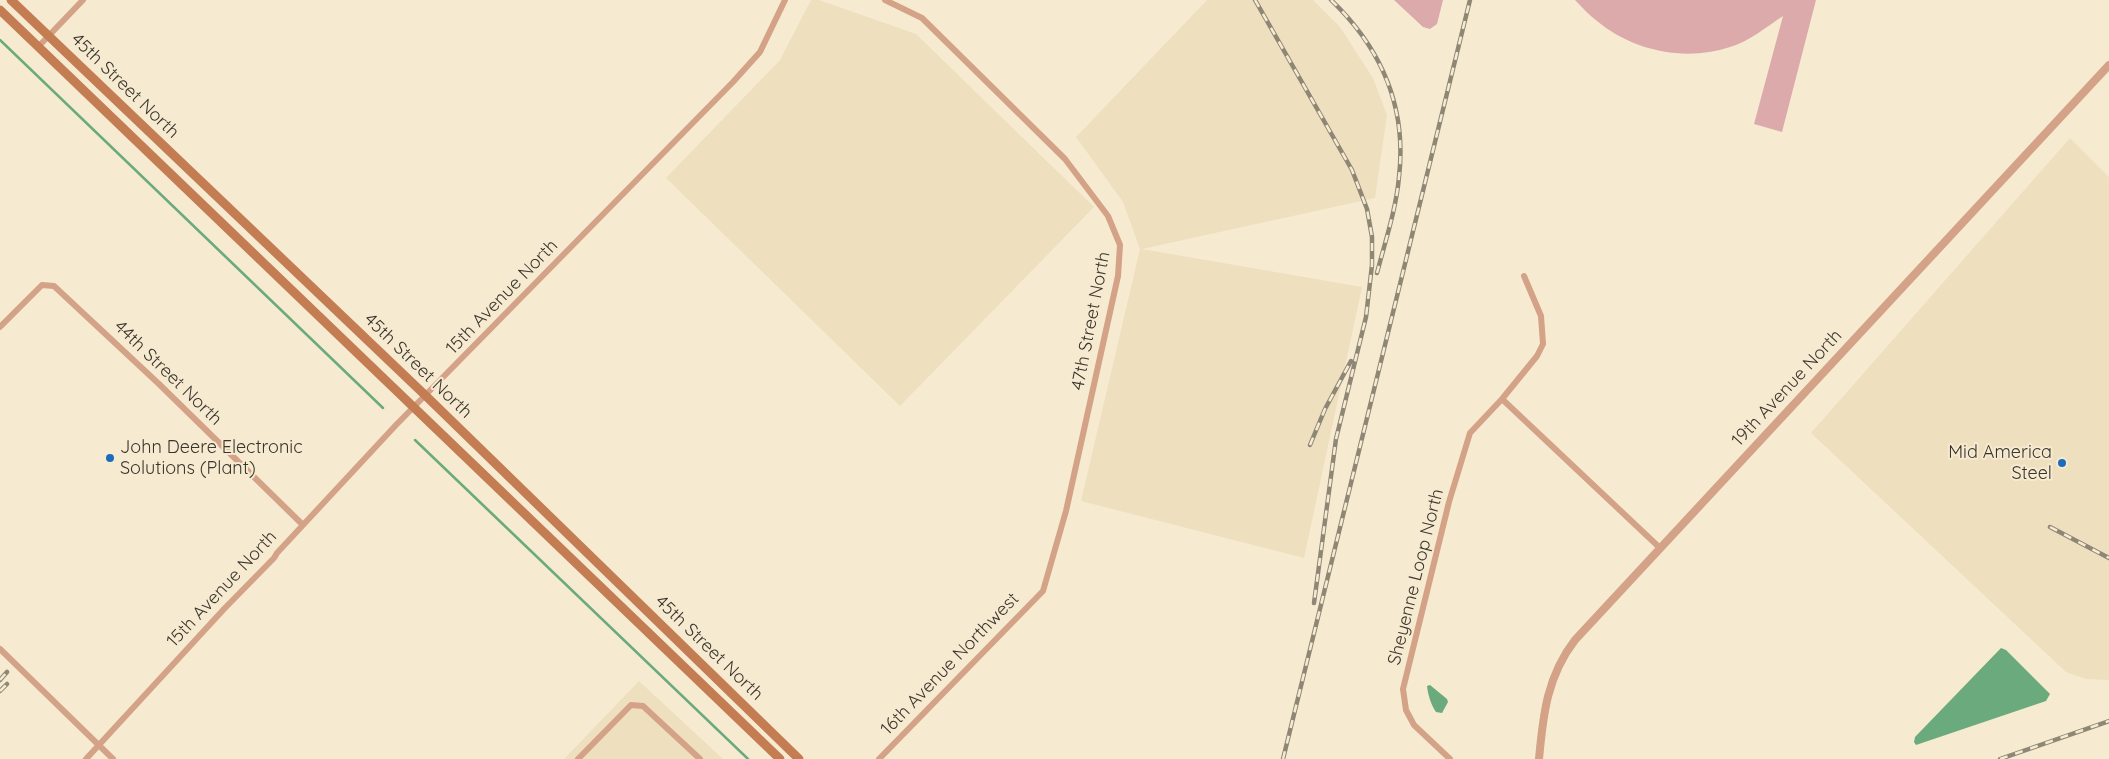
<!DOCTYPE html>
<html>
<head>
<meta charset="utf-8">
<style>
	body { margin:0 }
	canvas { display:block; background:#f6ead1 }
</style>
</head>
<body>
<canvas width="2109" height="759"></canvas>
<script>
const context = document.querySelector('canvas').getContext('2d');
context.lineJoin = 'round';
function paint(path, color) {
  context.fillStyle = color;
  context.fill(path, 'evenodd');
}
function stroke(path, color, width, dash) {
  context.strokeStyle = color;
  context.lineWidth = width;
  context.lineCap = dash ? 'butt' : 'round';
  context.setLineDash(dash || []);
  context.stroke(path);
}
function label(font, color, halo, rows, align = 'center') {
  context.font = font + ' Quicksand,sans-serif';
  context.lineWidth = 4;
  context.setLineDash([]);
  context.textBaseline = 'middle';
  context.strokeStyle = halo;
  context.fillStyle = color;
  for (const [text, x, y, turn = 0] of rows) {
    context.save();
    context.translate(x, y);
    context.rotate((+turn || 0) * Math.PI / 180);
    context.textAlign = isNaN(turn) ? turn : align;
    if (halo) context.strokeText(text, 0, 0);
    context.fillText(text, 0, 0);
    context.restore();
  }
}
const built = new Path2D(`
	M811,0H819L916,34L1094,207L900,406L666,178L780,60Z
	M1207,0H1313L1340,27L1373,78L1387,115L1375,198L1142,249L1362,287L1304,558L1081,501L1140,249L1123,202L1076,137Z
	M2070,138L2109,177V680L2086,679L2066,672L1811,433Z
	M639,681L723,759H564Z`);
const green = new Path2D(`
	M1394,0H1443L1437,24L1430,29L1423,27Z
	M1575,0H1816L1782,132L1754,124L1783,16C1766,27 1750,41 1730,47C1685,62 1633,51 1597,21C1589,15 1582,7 1575,0Z`);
const water = new Path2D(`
	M2001,648L2006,650L2050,694L2046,701L1916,745L1914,742L1915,737Z
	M1430,685L1447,699L1448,702L1442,713L1436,712C1431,705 1428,695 1427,686Z`);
const stream = new Path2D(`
	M0,40L383,408
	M415,440L748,759`);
const minor = new Path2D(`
	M38,47L83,0
	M0,327L42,285L54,286L159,384L303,525
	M1502,399L1660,548
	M0,649L113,759
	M86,759L224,609L274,558L277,553L396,425L733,82L760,52L785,0
	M578,759L631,705L643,706L700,759
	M879,759L1043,591L1066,511L1118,276L1120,245L1108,216L1065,159L922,18L885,0
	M1450,759L1414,725L1406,710L1403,689L1449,502L1470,433L1502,399L1537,356L1543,344L1541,316L1524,276`);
const tertiary = new Path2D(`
	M1539,759C1543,715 1547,676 1575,640L2109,65`);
const secondary = new Path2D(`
	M11,0L426,396L799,759
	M0,10L780,759`);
const rail = new Path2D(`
	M1255,0L1352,170L1367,209L1372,237V265L1366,317L1336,439L1314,603
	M1331,0C1381,48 1407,107 1399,177C1396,210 1385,242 1377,273
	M1310,445L1325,409L1351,361
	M2050,527L2109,558
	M0,680L7,672
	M0,691L7,684
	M1283,759L1470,0
	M2000,759L2109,721`);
const markers = [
	[110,458,5,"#1b6cba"],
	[2062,463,5,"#1b6cba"]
];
const streetNames = [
	["45th Street North",125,86,44],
	["15th Avenue North",502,297,-46],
	["47th Street North",1091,321,-79],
	["45th Street North",418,366,44],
	["44th Street North",168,373,44],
	["19th Avenue North",1787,388,-47],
	["Sheyenne Loop North",1416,577,-76],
	["15th Avenue North",222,589,-47],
	["45th Street North",709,648,44],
	["16th Avenue Northwest",950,664,-46]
];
const poiNames = [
	["John Deere Electronic",120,448],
	["Solutions (Plant)",120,469],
	["Mid America",2052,453,"right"],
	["Steel",2052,474,"right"]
];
paint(built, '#eedfbf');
paint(green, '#dcaaab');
paint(water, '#6baa7c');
stroke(stream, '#6baa7c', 2.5);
stroke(minor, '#d3a287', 6);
stroke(tertiary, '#d3a287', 8);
stroke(secondary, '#c47d53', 9);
stroke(rail, '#8f8776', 4.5);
stroke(rail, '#f6ead1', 2.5, [8]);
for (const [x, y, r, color] of markers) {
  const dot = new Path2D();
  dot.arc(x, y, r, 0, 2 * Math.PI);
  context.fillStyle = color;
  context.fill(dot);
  stroke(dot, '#f6ead1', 2);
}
label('18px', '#3a352c', '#f6ead1', streetNames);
label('18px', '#3a352c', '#f6ead1', poiNames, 'left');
</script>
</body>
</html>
